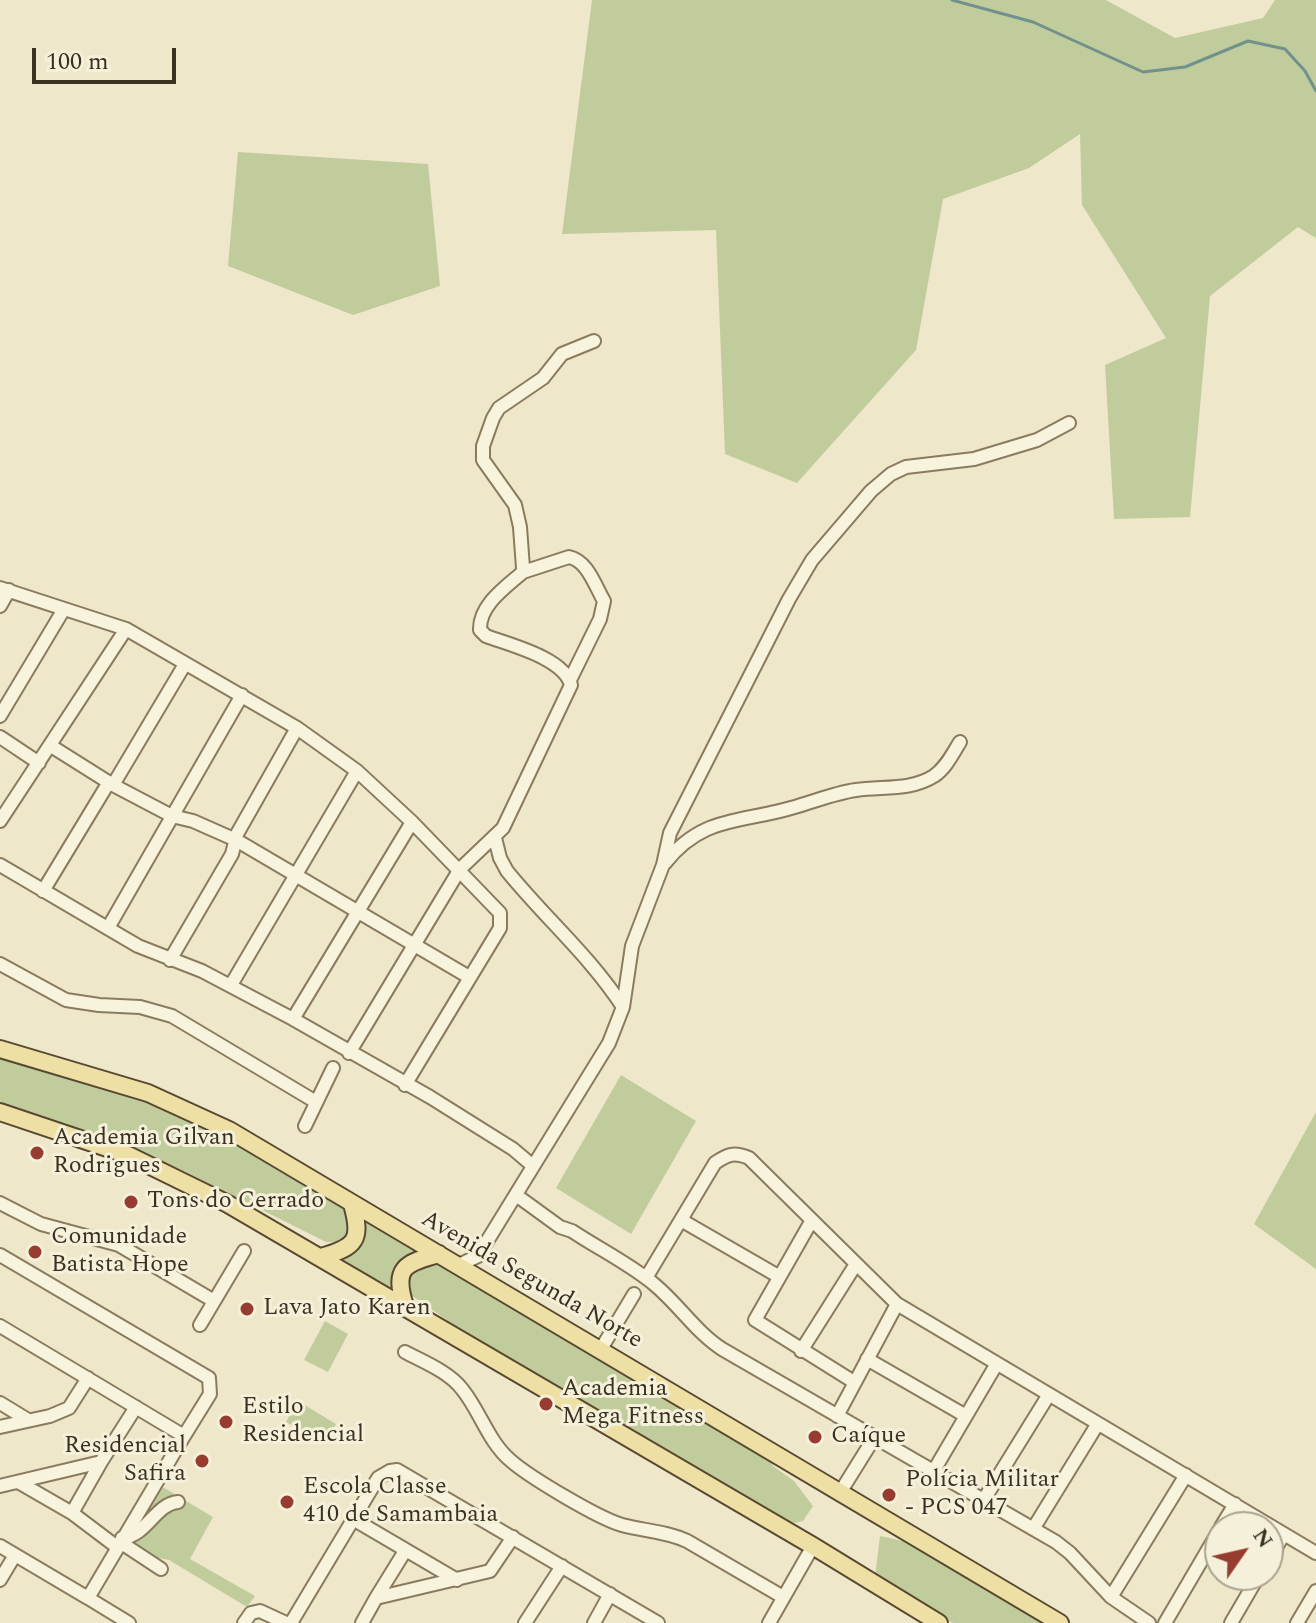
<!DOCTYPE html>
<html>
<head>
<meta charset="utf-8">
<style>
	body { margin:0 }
	#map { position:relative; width:1316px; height:1623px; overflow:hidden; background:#eee7ca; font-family:Spectral,serif }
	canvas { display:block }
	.north { position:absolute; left:1204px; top:1511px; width:80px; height:80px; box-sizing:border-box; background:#f5f0d9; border:2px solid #aba48f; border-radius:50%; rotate:56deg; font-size:22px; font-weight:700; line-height:32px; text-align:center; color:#3b3121 }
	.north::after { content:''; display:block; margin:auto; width:28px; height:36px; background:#973c30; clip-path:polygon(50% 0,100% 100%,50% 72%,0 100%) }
	.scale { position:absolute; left:32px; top:48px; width:144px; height:36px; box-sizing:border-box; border:4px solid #3b3121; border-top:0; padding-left:10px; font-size:24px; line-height:28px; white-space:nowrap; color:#3b3121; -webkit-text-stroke:6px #f5f0d9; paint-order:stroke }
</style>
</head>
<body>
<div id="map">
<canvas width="1316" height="1623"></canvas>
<div class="north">N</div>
<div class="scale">100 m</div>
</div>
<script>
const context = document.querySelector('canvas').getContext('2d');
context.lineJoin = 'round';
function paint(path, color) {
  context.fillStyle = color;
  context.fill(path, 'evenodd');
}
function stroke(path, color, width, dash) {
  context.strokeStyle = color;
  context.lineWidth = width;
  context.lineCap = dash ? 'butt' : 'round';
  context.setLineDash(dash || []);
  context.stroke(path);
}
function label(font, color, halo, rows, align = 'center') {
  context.font = font + ' Spectral,serif';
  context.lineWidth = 6;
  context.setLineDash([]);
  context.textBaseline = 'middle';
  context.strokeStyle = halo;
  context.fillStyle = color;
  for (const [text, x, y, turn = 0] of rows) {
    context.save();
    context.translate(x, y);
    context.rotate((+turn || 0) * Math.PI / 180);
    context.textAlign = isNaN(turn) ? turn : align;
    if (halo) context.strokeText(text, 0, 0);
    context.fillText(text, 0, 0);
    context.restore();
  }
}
const green = new Path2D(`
	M592,0H1106L1175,38L1263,18L1275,0H1316V238L1298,227L1210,296L1190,517L1114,519L1105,365L1166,338L1082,205L1080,134L1029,168L943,199L916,350L797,483L725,454L716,230L562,234Z
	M238,152L428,164L440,286L353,315L228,266Z
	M0,1052L147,1095L229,1134L345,1208L351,1218L350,1232L339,1242H326L182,1170L116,1141L0,1105Z
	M621,1075L696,1121L631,1234L556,1188Z
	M1316,1112V1269L1254,1224Z
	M362,1216L423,1250C398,1255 393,1268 394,1291L338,1260L360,1244L364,1227Z
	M438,1257L768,1452L773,1466L794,1481L813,1506L803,1521L794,1523L784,1520L454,1325L411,1295L407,1281L410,1268Z
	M325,1321L348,1334L328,1372L304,1360Z
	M298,1401L336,1424L324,1444L286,1422Z
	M161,1486L213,1517L190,1559L255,1596L247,1607L169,1560L148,1556L131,1543Z
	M880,1536L917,1544L1049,1623H953L875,1577Z`);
const stream = new Path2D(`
	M952,0L1033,22L1143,72L1185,67L1248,41L1285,49L1305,71L1316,91`);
const minor = new Path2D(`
	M523,572L569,557C588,561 595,586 604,601L600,619L570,680
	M0,588L126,629L297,728L357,771L412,822L500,913V928L405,1085
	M0,606L9,590
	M0,716L64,609
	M0,737L39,763
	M51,746L113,785L172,816L193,821L236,840L469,977
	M113,785L185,664
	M0,821L126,629
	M495,838L500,858L507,871C546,919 589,955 623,1007
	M665,863C702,816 740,823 791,808C813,802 834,793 856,790C883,786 910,791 934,776C946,768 953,753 960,742
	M0,865L138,946L202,971L293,1019L430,1097L513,1149L533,1166
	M43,891L109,782
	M108,928L242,695
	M170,960L232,854L237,834L297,728
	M0,964L66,1000L99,1005L140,1007L172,1016L316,1102
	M231,985L357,771
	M293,1019L412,822
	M349,1053L460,869L503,828L571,685C564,658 510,645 486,636L480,630C479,605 506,587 523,572V568L520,527L515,505L483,460V446L493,418L499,408L543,378L562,354L594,341
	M305,1126L333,1068
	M516,1195L560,1227L572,1231C599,1249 630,1264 655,1285C679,1305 696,1332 722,1349L1056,1542L1070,1553L1111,1597L1149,1623
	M0,1203L41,1224L119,1245L214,1301
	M681,1220L778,1276
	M812,1220L755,1320L854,1382
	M0,1255L209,1378L210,1394L184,1436
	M459,1265L478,1256L609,1043L623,1007L632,946L663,865L670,833L789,599L812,560L871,491L891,474L906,467L974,459L1037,440L1069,423
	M646,1278L715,1163C728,1154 734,1152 749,1158L897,1304L1316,1553
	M200,1325L244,1251
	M0,1326L184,1436L88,1598L129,1623
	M601,1349L634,1294
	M801,1351L856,1264
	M405,1352C424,1362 449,1372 462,1389C480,1411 488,1441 510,1460C529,1477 598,1518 622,1525C644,1531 666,1531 687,1541L783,1597
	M867,1359L966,1416
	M0,1403L28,1420
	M837,1416L897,1304
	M0,1427L50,1416L69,1408L88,1378
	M933,1472L996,1365
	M20,1483L72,1513L117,1547
	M0,1486L101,1462L136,1407
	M841,1491L874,1438
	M983,1501L1048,1396
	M72,1513L101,1462
	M353,1519L457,1580
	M1221,1527L1235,1504
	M1033,1529L1097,1425
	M122,1538C147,1536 155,1504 178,1502
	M120,1542L161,1569
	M0,1546L88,1598
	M1268,1561L1284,1534
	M0,1580L15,1555
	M1111,1597L1186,1475
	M376,1598L405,1551
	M244,1623L251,1613L260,1611L286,1623
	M291,1623L378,1478L390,1471L397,1470L658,1623
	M362,1623L376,1598L490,1571L513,1537
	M525,1623L562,1566
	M594,1623L610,1594
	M769,1623L813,1546
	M1165,1623L1220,1529
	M1231,1623L1259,1575
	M1297,1623L1316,1591`);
const major = new Path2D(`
	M0,1049L148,1093L229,1130L1060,1623
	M0,1112L128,1155L228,1204L813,1546L939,1623
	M321,1257C357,1247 362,1239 352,1204
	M405,1306C393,1268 404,1263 439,1254`);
const markers = [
	[37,1153,8,"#973c30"],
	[131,1202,8,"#973c30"],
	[35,1252,8,"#973c30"],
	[247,1309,8,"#973c30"],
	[546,1404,8,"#973c30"],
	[226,1422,8,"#973c30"],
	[815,1437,8,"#973c30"],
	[202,1461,8,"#973c30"],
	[889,1495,8,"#973c30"],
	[287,1502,8,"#973c30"]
];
const poiNames = [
	["Academia Gilvan",53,1139],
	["Rodrigues",53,1167],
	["Tons do Cerrado",147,1202],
	["Comunidade",51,1238],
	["Batista Hope",51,1266],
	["Lava Jato Karen",263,1309],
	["Academia",562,1390],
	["Mega Fitness",562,1418],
	["Estilo",242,1408],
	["Residencial",242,1436],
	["Caíque",831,1437],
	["Residencial",186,1447,"right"],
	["Safira",186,1475,"right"],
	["Polícia Militar",905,1481],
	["- PCS 047",905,1509],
	["Escola Classe",303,1488],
	["410 de Samambaia",303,1516]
];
const streetNames = [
	["Avenida Segunda Norte",531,1281,30]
];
paint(green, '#c1cc9d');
stroke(stream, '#71918c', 3);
stroke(minor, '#8a7b5e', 16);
stroke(major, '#584832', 20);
stroke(minor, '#f8f3dd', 12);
stroke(major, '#eee0a4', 16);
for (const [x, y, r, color] of markers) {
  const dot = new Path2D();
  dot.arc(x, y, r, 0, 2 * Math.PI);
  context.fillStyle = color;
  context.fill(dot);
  stroke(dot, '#f5f0d9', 3);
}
label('24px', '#3b3121', '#f5f0d9', poiNames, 'left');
label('24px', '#3b3121', '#f5f0d9', streetNames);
</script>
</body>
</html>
